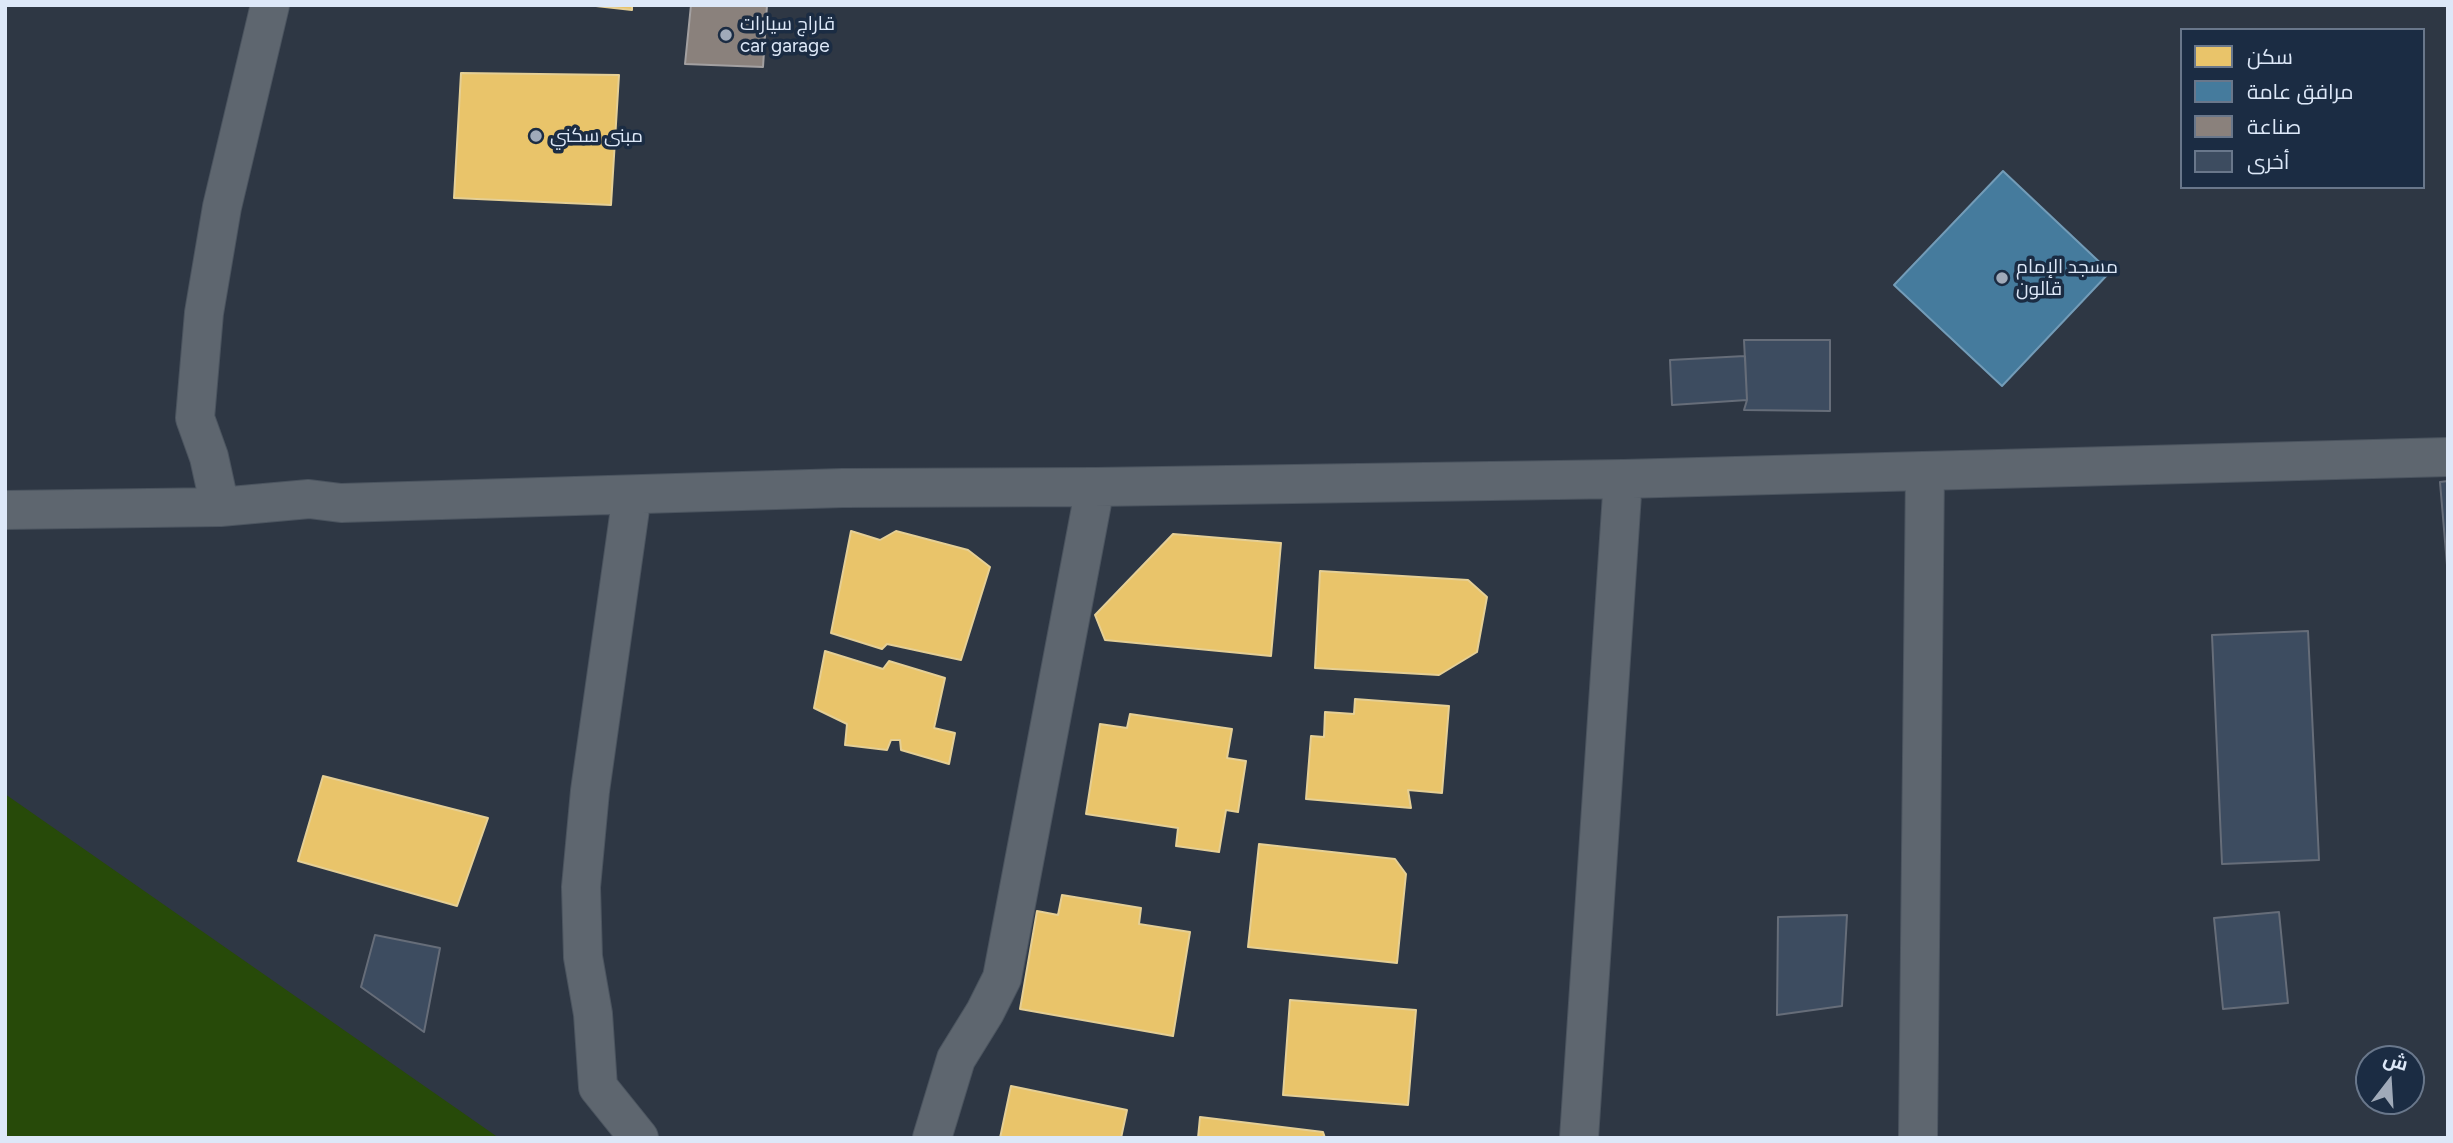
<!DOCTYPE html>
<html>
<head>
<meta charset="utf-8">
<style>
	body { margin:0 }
	#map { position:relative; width:2453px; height:1143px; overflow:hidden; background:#2e3744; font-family:Figtree,Cairo,sans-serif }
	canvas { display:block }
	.frame { position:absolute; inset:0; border:7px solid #dde8f8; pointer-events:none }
	.legend { position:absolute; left:2180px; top:28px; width:245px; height:161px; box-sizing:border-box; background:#1b2c43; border:2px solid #69778b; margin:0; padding:9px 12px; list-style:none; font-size:21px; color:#dde8f8 }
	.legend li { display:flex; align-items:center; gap:14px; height:35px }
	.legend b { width:35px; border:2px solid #69778b }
	.north { position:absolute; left:2355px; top:1045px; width:70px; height:70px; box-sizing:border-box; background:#1b2c43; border:2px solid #69778b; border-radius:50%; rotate:17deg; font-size:19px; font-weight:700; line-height:28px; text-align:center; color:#dde8f8 }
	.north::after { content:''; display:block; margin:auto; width:24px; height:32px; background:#a0aab9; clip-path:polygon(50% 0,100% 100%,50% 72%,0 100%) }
</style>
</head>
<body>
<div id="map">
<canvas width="2453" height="1143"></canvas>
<div class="frame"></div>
<ul class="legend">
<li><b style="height:19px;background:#e9c46a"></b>سكن</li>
<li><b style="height:19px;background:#457b9d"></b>مرافق عامة</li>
<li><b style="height:19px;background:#8a817c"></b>صناعة</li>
<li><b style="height:19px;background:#3d4c60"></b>أخرى</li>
</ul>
<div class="north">ش</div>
</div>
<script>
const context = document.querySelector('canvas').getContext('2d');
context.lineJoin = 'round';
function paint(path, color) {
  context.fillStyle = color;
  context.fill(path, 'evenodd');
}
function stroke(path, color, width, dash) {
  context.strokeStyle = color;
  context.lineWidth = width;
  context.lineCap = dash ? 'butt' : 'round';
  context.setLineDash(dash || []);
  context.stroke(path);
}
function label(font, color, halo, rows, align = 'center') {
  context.font = font + ' Figtree,Cairo,sans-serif';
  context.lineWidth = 7;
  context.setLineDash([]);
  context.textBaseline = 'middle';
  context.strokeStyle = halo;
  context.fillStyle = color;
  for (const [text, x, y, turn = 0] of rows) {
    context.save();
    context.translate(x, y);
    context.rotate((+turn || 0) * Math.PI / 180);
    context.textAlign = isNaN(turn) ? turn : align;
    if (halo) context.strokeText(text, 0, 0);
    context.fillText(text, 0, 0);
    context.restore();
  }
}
const green = new Path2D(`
	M5,794L499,1138H5Z`);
const homes = new Path2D(`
	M587,5H632V10Z
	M461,73L619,75L611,205L454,198Z
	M851,531L880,540L896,531L968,550L990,567L961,660L887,644L882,649L831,633Z
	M1173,534L1281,543L1271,656L1105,640L1095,615Z
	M1320,571L1468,580L1487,597L1477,652L1439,675L1315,668Z
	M825,651L883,669L889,661L945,678L934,728L955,733L949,764L901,750L900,740H891L887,750L845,745L847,724L814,708Z
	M1355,699L1449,706L1442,793L1408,790L1411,808L1306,799L1311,736L1324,737L1325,712L1354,714Z
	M1130,714L1232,729L1227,758L1246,761L1238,812L1226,810L1219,852L1176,846L1178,828L1086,814L1100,724L1127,728Z
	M323,776L488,818L457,906L298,861Z
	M1259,844L1395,859L1406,874L1397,963L1248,947Z
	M1062,895L1141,908L1139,924L1190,932L1173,1036L1020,1009L1037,911L1058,915Z
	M1290,1000L1416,1010L1408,1105L1283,1095Z
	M1011,1086L1127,1110L1121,1138H1000Z
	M1200,1117L1323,1132L1325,1138H1198Z`);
const public = new Path2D(`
	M2003,171L2110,272L2002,386L1894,285Z`);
const industry = new Path2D(`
	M691,5H767L763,67L685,64Z`);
const building = new Path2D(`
	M1744,340H1830V411L1744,410L1747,400Z
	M1745,356L1747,400L1672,405L1670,360Z
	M2448,481V565H2447L2440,482Z
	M2308,631L2319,860L2222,864L2212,635Z
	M2279,912L2288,1003L2223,1009L2214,918Z
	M1847,915L1842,1006L1777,1015L1778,917Z
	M375,935L440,948L424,1032L361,987Z`);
const minor = new Path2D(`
	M270,5L222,207L204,313L195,418L209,457L220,507L309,499L341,503L843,488L1095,487L1623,479L2448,457
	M632,495L590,791L581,887L583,957L593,1014L598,1087L639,1138
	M5,510L220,507
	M932,1138L956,1059L985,1012L1002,978L1095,487
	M1579,1138L1623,479
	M1918,1138L1925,471`);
const markers = [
	[726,35,7,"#a0aab9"],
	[536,136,7,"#a0aab9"],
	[2002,278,7,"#a0aab9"]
];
const poiNames = [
	["قاراج سيارات",740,24],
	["car garage",740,46],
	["مبنى سكني",550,136],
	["مسجد الإمام",2016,267],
	["قالون",2016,289]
];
paint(green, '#274a09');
paint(homes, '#e9c46a');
stroke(homes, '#e5cf95', 2);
paint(public, '#457b9d');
stroke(public, '#739cb8', 2);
paint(industry, '#8a817c');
stroke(industry, '#a3a0a1', 2);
paint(building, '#3d4c60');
stroke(building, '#666d79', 2);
stroke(minor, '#4b545f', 40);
stroke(minor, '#5e666f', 38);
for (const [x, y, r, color] of markers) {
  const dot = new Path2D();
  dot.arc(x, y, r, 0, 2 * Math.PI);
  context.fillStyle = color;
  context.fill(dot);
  stroke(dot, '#1b2c43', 2.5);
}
label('19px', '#dde8f8', '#1b2c43', poiNames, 'left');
</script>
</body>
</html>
